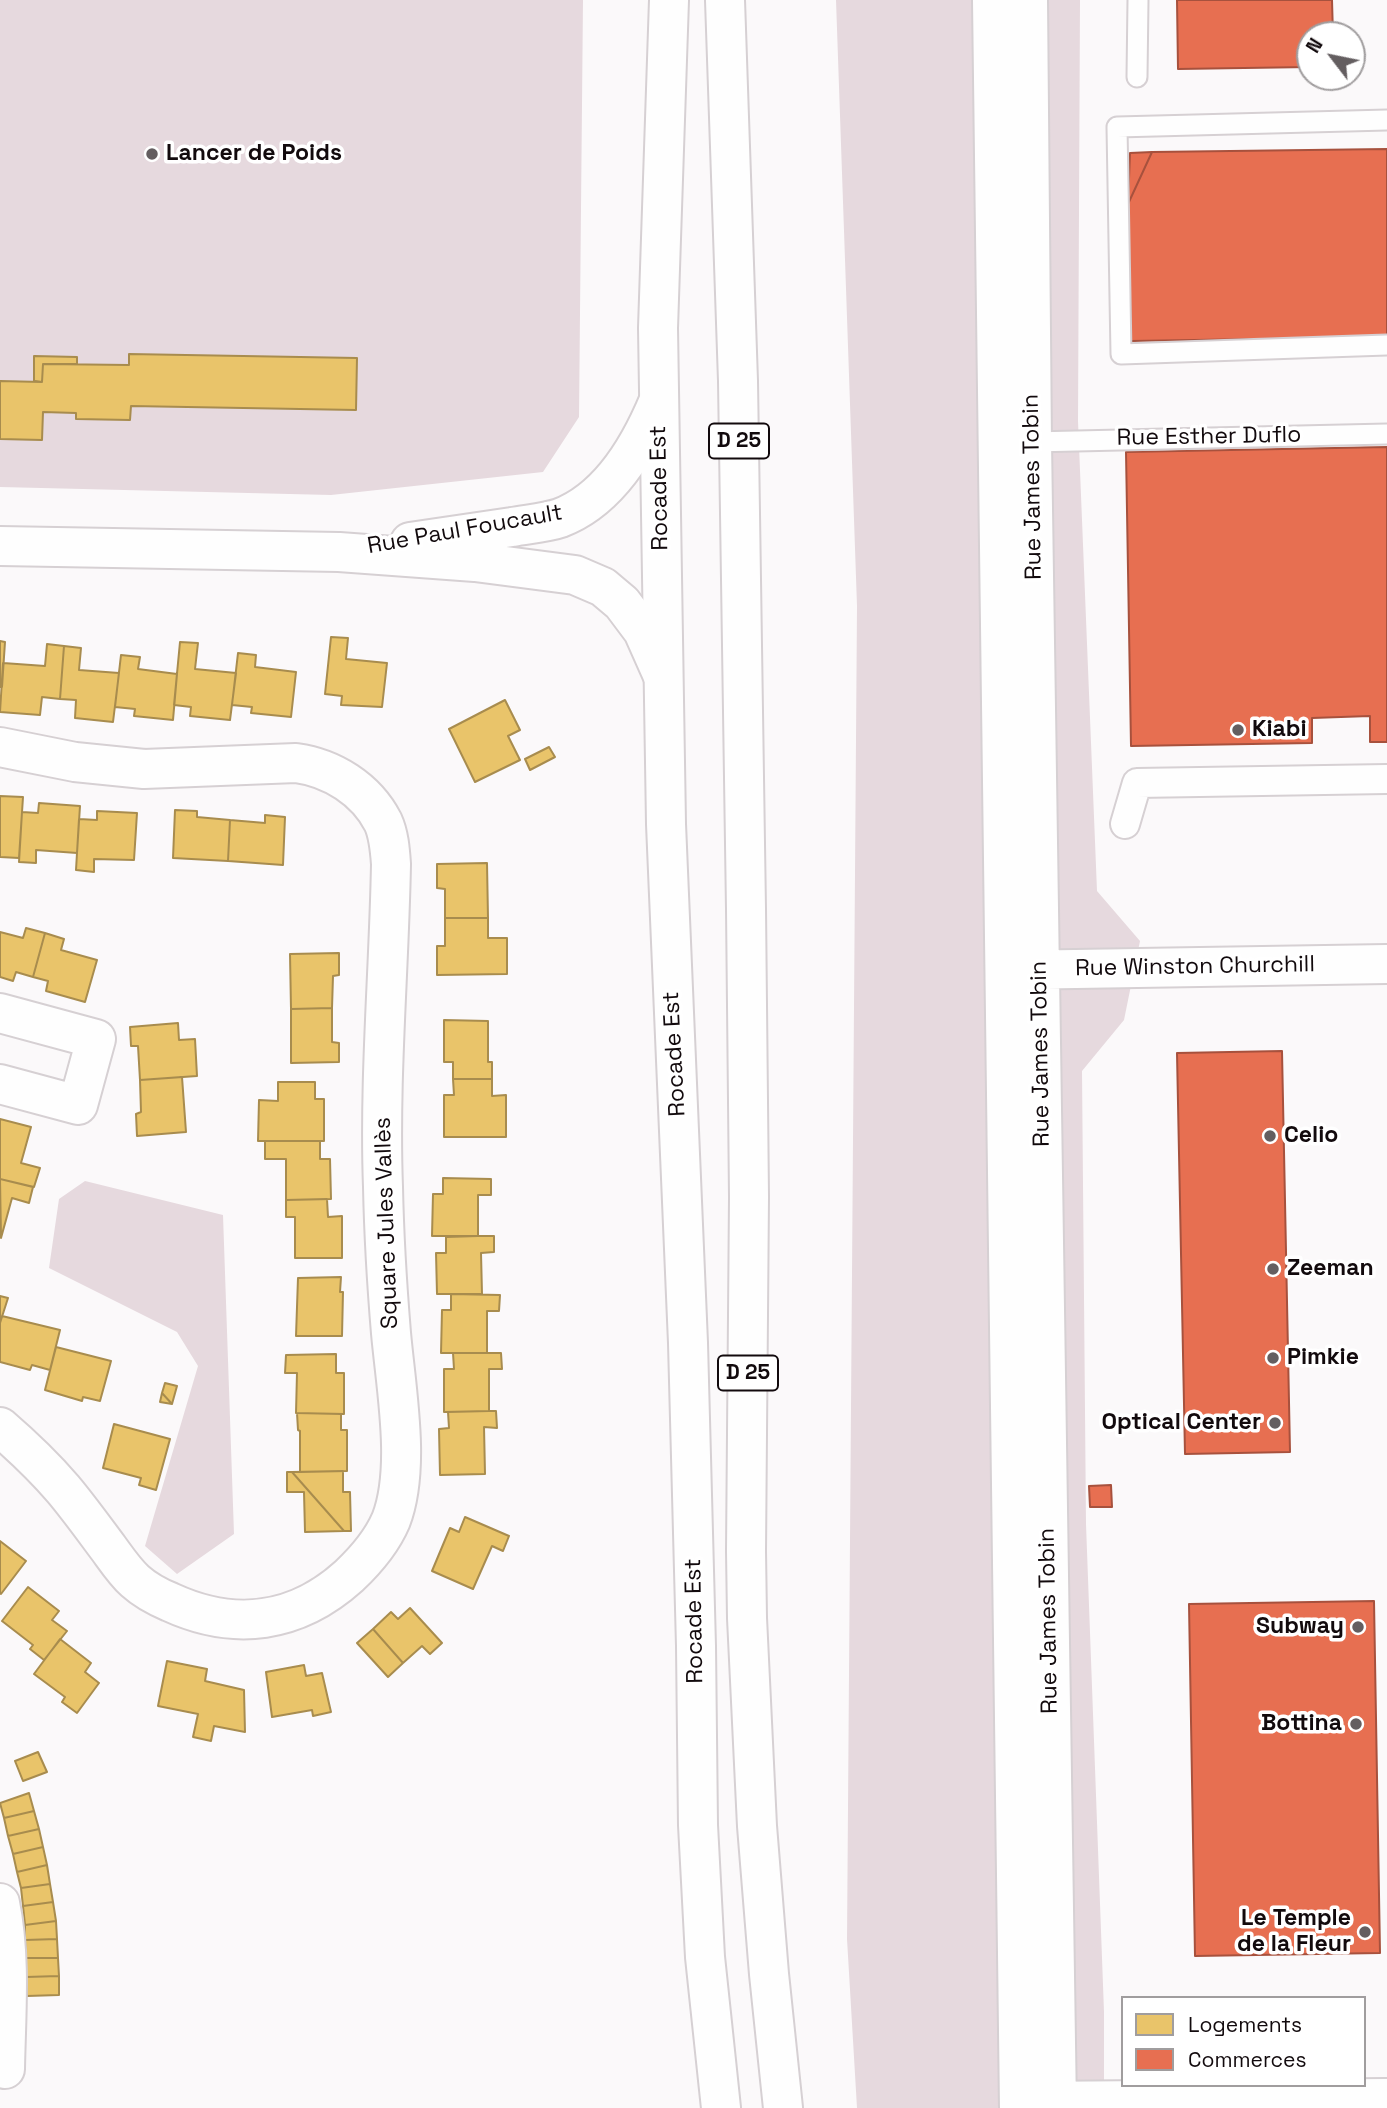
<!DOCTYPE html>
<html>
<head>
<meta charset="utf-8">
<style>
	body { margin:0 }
	#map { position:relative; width:1387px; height:2108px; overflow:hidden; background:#fbf9fa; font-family:"Space Grotesk",sans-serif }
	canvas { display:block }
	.legend { position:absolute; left:1121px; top:1996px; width:245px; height:91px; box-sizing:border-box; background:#fff; border:2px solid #a09d9e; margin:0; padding:9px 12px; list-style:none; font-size:21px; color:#120a0d }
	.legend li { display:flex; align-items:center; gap:14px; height:35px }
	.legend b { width:35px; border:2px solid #a09d9e }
	.north { position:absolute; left:1296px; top:21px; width:70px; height:70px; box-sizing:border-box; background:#fff; border:2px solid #a09d9e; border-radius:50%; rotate:302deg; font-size:19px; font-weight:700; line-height:28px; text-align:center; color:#120a0d }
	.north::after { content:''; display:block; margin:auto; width:24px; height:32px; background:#645e60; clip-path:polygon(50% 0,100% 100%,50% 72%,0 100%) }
</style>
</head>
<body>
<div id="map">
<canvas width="1387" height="2108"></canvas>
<ul class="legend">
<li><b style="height:19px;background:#e9c46a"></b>Logements</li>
<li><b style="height:19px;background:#e76f51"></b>Commerces</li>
</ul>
<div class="north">N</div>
</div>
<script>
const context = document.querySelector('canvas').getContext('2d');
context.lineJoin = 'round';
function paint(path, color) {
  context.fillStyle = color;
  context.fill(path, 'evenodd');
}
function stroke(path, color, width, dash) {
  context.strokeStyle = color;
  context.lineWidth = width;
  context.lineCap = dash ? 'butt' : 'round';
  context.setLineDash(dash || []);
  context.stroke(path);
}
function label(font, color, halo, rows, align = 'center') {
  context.font = font + ' "Space Grotesk",sans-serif';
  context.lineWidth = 7;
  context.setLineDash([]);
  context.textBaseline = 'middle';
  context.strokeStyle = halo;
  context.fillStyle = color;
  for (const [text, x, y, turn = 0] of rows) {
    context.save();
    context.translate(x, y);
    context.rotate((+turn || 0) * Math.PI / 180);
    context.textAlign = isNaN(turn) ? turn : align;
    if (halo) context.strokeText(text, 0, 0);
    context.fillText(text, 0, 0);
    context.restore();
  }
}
const green = new Path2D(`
	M0,0H583L579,417L543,472L331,495L0,487Z
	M836,0H1080L1078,421L1097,891L1140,941L1124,1020L1082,1071L1086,1524L1104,2012V2108H857L847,1939L857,606Z
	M85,1181L223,1215L234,1534L177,1574L145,1546L198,1366L177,1332L49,1268L59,1199Z`);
const homes = new Path2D(`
	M129,354L357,358L356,410L131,406L130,420L76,419V413L43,412L42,440L0,439V381L42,382L43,364L129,365Z
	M34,356L77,357V364H43L42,382L34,381Z
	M331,637L348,638L346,659L387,663L382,707L341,705L342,696L325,694Z
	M0,641L5,642L2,687H0Z
	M180,642L198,643L195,669L236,673L230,720L190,716L191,707L174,705Z
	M47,644L64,646L60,699L42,697L40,715L0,712L3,663L45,666Z
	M64,646L81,648L79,670L119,673L113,722L75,718L76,700L60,699Z
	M238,653L256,655L255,667L296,672L291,717L251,713L252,707L232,705Z
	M121,655L140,657L138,669L177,674L173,720L134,716L135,709L115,707Z
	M505,700L520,730L508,736L520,760L475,782L449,729Z
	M549,747L555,757L530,770L525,759Z
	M0,796L23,797L19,858L0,857Z
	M39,803L80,806L77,853L36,850V863L19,862L22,812L38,813Z
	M175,810L197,811V817L230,820L228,861L173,858Z
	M97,811L137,813L134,860L94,859V872L76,870L79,819L97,820Z
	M265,815L285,817L283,865L228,861L230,820L265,823Z
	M487,863L488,918H445V889L437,888V864Z
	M445,918H488V938H507V974L437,975V946H445Z
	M26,928L45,933L33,977L16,972L13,981L0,977V932L23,938Z
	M45,933L64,939L61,950L97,960L85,1002L46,991L48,981L33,977Z
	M339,953V975L333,976L332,1008L291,1009L290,954Z
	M332,1008V1042L339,1043V1062L291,1063V1009Z
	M444,1020L488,1021V1062H492V1079H453V1062H444Z
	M178,1023L179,1040L195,1039L197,1076L140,1080L138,1046H131L130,1027Z
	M182,1077L186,1132L137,1136L136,1114L141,1112L140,1080Z
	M453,1079H492V1096L506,1095V1137H444V1095H454Z
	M278,1082H315V1099H324V1141H258L259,1100L278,1101Z
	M0,1119L31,1127L21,1163L40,1168L34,1187L0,1179Z
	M265,1141H320V1159H330L331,1199L286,1200V1159H265Z
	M443,1178L491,1179V1195H478V1236H432L433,1194H443Z
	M0,1179L33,1187L29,1203L12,1198L1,1238Z
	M327,1199L328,1217L342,1216V1258H295V1217H286V1200Z
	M478,1236H494V1252L481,1253L482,1294H437L436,1253H446V1237Z
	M341,1277L340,1292H343L342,1336H296L298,1278Z
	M451,1294L500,1295L499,1311H487V1353H441L442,1310H451Z
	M0,1296L8,1298L0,1323Z
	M2,1316L60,1330L50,1370L32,1365L30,1370L0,1362V1323Z
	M56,1347L111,1361L100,1401L83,1397L82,1401L45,1390Z
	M453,1353H501L502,1369H489V1411L444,1412V1369H454Z
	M336,1354V1373H344V1414L296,1413L297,1373H285L286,1355Z
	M165,1383L177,1386L172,1404L162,1393Z
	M162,1393L172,1404L160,1402Z
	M489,1411H496L497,1428L484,1427L485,1474L440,1475L439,1429L449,1428L448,1412Z
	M297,1413L341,1414V1430H347V1471L300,1472V1431L298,1430Z
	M114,1424L170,1439L156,1490L139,1485L141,1478L103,1468Z
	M343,1471V1492H350L351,1531H344L292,1472Z
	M287,1472H292L344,1531L305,1532L304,1492H287Z
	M465,1517L509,1536L503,1551L492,1546L473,1589L432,1571L450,1528L459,1532Z
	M0,1541L26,1561L1,1594L0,1593Z
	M28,1587L59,1611L52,1620L67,1631L44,1660L30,1649L33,1645L2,1621Z
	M410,1608L442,1643L430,1654L422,1646L403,1663L373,1629L391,1612L398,1619Z
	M373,1629L403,1663L388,1677L357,1643Z
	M60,1639L91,1663L85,1672L99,1683L77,1713L62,1702L65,1697L34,1674Z
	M167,1661L207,1669L205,1681L244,1690L245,1732L214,1726L211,1741L193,1737L198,1714L158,1706Z
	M304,1665L306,1676L322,1673L331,1712L313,1716L312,1710L272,1717L266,1672Z
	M38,1752L47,1772L23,1781L15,1761Z
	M29,1793L34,1811L4,1818L0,1803Z
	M34,1811L39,1829L8,1836L4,1818Z
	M39,1829L43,1847L13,1854L8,1836Z
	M43,1847L47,1865L17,1872L13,1854Z
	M47,1865L50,1884L21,1888L17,1872Z
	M50,1884L53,1902L23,1906L21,1888Z
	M53,1902L56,1921L25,1925L23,1906Z
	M56,1921L57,1939L25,1940V1925Z
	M57,1939L58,1958H26L25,1940Z
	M26,1958H58L59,1976L26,1977Z
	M59,1976V1995L27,1996L26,1977Z`);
const shops = new Path2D(`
	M1177,0H1332L1333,35H1310V67L1178,69Z
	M1387,149V337L1131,341L1128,204L1152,152Z
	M1152,152L1128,204L1130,153Z
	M1387,447V742H1370V716L1312,718V743L1131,746L1126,452Z
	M1282,1051L1290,1452L1185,1454L1177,1053Z
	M1111,1485L1112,1507H1090L1089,1486Z
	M1374,1601L1380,1953L1195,1956L1189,1604Z`);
const service = new Path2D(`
	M1137,77L1138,0
	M1387,120L1117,127L1121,354L1387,345
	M1032,442L1387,434`);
const pedestrian = new Path2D(`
	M1125,824L1137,783L1387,779`);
const minor = new Path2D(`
	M992,0L1019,2108
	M1028,0L1032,442L1057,2108
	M0,747L75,762L144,769L296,763C332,768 366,789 383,822C389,835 390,850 391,864C389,972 379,1079 383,1187C384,1236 387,1285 391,1333C396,1389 411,1468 391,1520C382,1541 366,1560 349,1576C297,1623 235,1632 170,1602C158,1597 145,1590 135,1581C125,1572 117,1560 109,1549C94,1529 79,1508 63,1489C44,1467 22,1446 0,1427
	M1013,970L1387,964
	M0,1013L96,1039L78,1105L0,1084
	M0,1903C11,1957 6,2014 5,2069
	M1032,2101L1387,2098`);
const tertiary = new Path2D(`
	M410,542C444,537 478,532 512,527C528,524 545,523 560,518C610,499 640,446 659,400
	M0,546L339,552L475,562L575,575L603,587L622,603L643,631L663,676`);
const primary = new Path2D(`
	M669,0L658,328L666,824L688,1343L696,1646L698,1825L705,1957L721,2108
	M725,0L738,381L746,909L749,1197L746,1551L747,1618L757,1826L769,1974L783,2108`);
const markers = [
	[152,154,7,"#645e60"],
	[1238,730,7,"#645e60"],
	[1270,1136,7,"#645e60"],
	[1273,1269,7,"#645e60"],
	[1273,1358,7,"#645e60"],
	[1275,1423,7,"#645e60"],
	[1358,1627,7,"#645e60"],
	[1356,1724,7,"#645e60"],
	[1365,1932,7,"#645e60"]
];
const shields = [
	[739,441,60],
	[748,1373,60]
];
const shieldNames = [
	["D 25",739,441],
	["D 25",748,1373]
];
const poiNames = [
	["Lancer de Poids",166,154],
	["Kiabi",1252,730],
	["Celio",1284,1136],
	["Zeeman",1287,1269],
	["Pimkie",1287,1358],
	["Optical Center",1261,1423,"right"],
	["Subway",1344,1627,"right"],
	["Bottina",1342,1724,"right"],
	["Le Temple",1351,1919,"right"],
	["de la Fleur",1351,1945,"right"]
];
const streetNames = [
	["Rue Esther Duflo",1209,437,-1],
	["Rue James Tobin",1033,487,-91],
	["Rocade Est",660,488,-91],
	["Rue Paul Foucault",465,530,-10],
	["Rue Winston Churchill",1195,967,-1],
	["Rocade Est",675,1054,-93],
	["Rue James Tobin",1041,1054,-91],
	["Square Jules Vallès",387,1223,-92],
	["Rocade Est",695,1621,-91],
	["Rue James Tobin",1049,1621,-91]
];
paint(green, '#e6d9de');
paint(homes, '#e9c46a');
stroke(homes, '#a88c4e', 2);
paint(shops, '#e76f51');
stroke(shops, '#a7513d', 2);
stroke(service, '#d6d0d3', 23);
stroke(pedestrian, '#d6d0d3', 32);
stroke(minor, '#d6d0d3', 42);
stroke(tertiary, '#d6d0d3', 42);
stroke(primary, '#d6d0d3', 42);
stroke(service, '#fefefe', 19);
stroke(pedestrian, '#fefefe', 28);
stroke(minor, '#fefefe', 38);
stroke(tertiary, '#fefefe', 38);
stroke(primary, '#fefefe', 38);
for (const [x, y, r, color] of markers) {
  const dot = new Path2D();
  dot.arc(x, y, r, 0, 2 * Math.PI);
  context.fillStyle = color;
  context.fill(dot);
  stroke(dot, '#fff', 2.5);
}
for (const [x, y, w] of shields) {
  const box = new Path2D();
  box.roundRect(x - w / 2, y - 17.5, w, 35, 5);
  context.fillStyle = '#fff';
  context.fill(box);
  stroke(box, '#120a0d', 2);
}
label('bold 21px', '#120a0d', null, shieldNames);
label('bold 23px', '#120a0d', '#fff', poiNames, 'left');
label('23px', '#120a0d', '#fff', streetNames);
</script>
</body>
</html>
